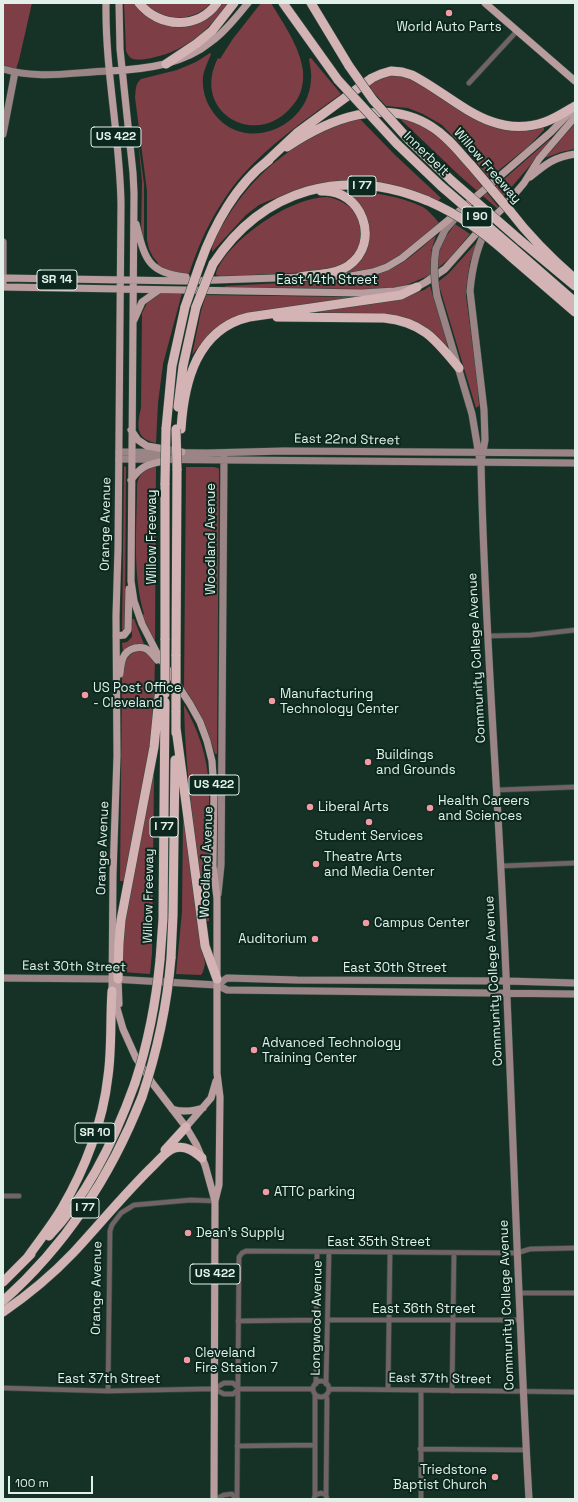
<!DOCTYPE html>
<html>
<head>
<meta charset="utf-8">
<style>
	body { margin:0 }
	#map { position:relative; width:578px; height:1502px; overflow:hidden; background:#163227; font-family:"Space Grotesk",sans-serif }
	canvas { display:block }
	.frame { position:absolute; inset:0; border:4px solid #e1f1ea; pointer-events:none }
	.scale { position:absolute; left:8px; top:1476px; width:85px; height:18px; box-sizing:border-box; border:2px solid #e1f1ea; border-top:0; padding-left:5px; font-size:12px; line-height:14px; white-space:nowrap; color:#e1f1ea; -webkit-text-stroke:3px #0c281e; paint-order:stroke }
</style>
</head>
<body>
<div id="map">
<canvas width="578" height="1502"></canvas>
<div class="frame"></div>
<div class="scale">100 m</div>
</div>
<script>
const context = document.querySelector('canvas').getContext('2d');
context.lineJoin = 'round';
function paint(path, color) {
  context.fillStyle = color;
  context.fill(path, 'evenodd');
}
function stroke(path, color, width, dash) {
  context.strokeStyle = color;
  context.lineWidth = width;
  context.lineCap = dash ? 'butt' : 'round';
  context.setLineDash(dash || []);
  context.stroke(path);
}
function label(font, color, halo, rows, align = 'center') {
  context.font = font + ' "Space Grotesk",sans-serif';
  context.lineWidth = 4;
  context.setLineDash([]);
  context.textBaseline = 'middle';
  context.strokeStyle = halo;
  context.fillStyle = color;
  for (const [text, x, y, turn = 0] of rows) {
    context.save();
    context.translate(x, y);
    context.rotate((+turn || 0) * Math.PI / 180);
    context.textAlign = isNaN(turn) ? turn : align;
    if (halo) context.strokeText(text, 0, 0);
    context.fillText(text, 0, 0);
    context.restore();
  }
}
const green = new Path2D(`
	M3,3H32L19,60L15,72L3,69Z
	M124,3H136L182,25L220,3H228C207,33 183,53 146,59C136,60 130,61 126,51Z
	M145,3H211C193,23 163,22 145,3Z
	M261,3H271C283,23 300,47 303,71C304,84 301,96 293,105C257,151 190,112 218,58L220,59L232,40Z
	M210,53L211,54C208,62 204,69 203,77C202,88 205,100 211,109C239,155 308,131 311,80C312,73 310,66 309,59L311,58L341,94C302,122 254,155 227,195C210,219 198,246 189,274C177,273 167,271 157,265L158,263L153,257L149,249L147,240V191L135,97C136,90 135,84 141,79L177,70L196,62Z
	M397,74L415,79L456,106L530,130L544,126V130L529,146L489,178L470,154L442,125L423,114L408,108L386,106L374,93L369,85L377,78Z
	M359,118L395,155L441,198L438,201L397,188H303L268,201L259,205L246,215L212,252C211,242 220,229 225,221C257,168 301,136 359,118Z
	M399,118L420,123L447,142L500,209L499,210L460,176Z
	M575,123V149L561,152L545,158Z
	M550,139L551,141L503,197L495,187Z
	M138,140L144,184V242L146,248L141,235L142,181Z
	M346,191C372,192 400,196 423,207C429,211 434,217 439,223C420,239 401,260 376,268C365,271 353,272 342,273L368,239L345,193Z
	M327,197C343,200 356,208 360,225C363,239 357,258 344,265C329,273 306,272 290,273C267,274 243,276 220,276L216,275C216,269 221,263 224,258C245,230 292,198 327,197Z
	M455,224L470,234L451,257L430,275L402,287L363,290L225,288V286L354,279C376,277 397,268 414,254C422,248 428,241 436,236L431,251L439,252L445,238Z
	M476,243L477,244L470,262L467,282L466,296L478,384L479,406L476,408L438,282L449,273Z
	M430,286L449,345L445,346L414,323L321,315L320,311L404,297L424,290Z
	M160,293H182L163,364L158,403L156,443C135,439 137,425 141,408L142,313L147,303L146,302Z
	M206,295L352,297L353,299L244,314C220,322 207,336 192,355L201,311Z
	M124,466L126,467L125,627L122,631Z
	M151,467H156L155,642L142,615L144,614C132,573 137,527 137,484C139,475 143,471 151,467Z
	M186,467H214L218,468L219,469L217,754H215C208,730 199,708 184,688Z
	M132,619H134L144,644L123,652L122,643L127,642L132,637Z
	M138,651L147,653L155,661C154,684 155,708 152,731C146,781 133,831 124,881H120L122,678C124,666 124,655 138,651Z
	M184,705C199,731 207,756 209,786V921H206C197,849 185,777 184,705Z
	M152,775L154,776L152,953L150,974L122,972L120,948Z
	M183,817L205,964L203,972L201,975L176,974L182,912Z`);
const street = new Path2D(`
	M469,83L517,31
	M488,636L531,635L575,630
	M497,790L575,787
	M501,866L575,863
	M3,1196H19
	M518,1293H575
	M328,1320H520
	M238,1321L316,1320
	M313 1389a8 8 0 1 1 16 0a8 8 0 1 1-16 0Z
	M316,1384L317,1252
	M326,1384L329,1252
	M3,1388L108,1391L202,1389H214L224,1383H233L239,1389
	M214,1389L224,1394H233L239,1389H313
	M329,1389L575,1392
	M388,1389L390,1253
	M421,1390V1499
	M108,1391L110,1231L112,1225L121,1213L134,1205L191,1200L215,1201
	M452,1391L454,1253
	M326,1395L327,1399L326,1495
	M237,1446L315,1445
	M420,1449L526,1450
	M315,1495V1394
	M216,1499L224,1495L232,1494L236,1499
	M237,1499L239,1257L242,1253L246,1251L517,1253L530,1249L575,1248
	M314,1499L315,1495L321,1493L326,1495L327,1499`);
const secondary = new Path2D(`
	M3,69C40,80 73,72 110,71
	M3,134L15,72
	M486,230C476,249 472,269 470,291L484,410L485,440L481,462C484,619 497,775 504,931C513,1120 518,1310 529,1499
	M3,242V278
	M436,249L445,230L458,215
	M437,296L472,414L479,456
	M119,452L207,453L284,451L575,453
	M119,459L575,463
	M218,894L221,865L224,457
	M3,978L112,979L217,985L227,990L575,994
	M217,985L227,978L297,980L507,981L575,983`);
const primary = new Path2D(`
	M106,3C105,70 120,137 121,204L118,549L116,616L117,756L113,874L112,991L123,1029L136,1058L153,1084L186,1127L196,1144L205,1165L215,1201
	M119,3L120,49L133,173L134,193L131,581L134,601L142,624L158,655L190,704L200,722L207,741L212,761L214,792L213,866L217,898V1073L220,1097L219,1185L215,1201L214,1499
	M485,3L575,81
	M110,71C146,69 183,65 212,41C226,31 237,16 248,3
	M530,177C546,164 554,157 575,154
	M136,224C145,258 147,273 186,277
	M325,277L351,276L373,272L387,267L402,258L463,208L551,132L573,109
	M3,283V278L186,281L305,277
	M3,287L362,293L395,291L417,287L426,282L445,269L475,235L503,208L524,183L539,159L575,117
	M134,320L142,302L159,290
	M131,430L138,440L147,446L182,452
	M131,480C144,462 151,465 171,459
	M116,636L124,635L128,630L129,589
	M120,674C121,663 122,651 135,648C140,647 144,647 148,650C151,652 154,656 157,660
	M118,979L119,1004
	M172,1109C183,1113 193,1111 203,1108
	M186,1127L211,1098L216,1081`);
const highway = new Path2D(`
	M139,3C159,28 198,30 217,3
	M283,3L338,80
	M311,3L349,66
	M166,64L196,44L212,31L234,3
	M409,140L452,181
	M397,144L441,186
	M287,147C329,119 385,96 432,127C448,137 459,152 471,165
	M265,163L297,133L372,78L381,74L391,71L402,72L412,75C455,97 491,141 545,122C556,118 565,112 575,106
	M510,211C529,236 551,258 575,279
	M521,241L575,286
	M513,248L575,302
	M509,255L575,312
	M200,264C213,227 236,184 269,160
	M213,264C263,188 345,166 428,201
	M300,277C315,274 334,275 348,266C382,243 362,188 321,191
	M277,317L384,318C423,322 436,340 459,368
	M178,407L183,366L196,307
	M166,429L172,366L185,307
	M181,429C184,382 197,329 249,317L401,295L417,287
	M165,483V640
	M176,656L177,469
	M176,728L205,946L217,979
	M176,733V711
	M171,958L173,915L175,760
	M160,960L163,919L165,702
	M118,979L119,943L121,920L154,747L160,687
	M165,1150L186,1127
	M49,1236C88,1195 116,1136 135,1083
	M27,1258C39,1241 52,1225 62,1208C85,1169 103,1122 108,1076C112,1048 110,1019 112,991
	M3,1282L31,1254
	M3,1301C66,1245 111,1176 142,1097
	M3,1312C28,1295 52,1275 73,1253C100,1224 125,1193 154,1165C160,1159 167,1150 175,1148C186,1145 195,1152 202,1158`);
const secondaryBridge = new Path2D(`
	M436,249C433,265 434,280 437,296`);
const highwayBridge = new Path2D(`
	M349,66L373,100L409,140
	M338,80L397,144
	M471,165L510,211
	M452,181L521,241
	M441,186L513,248
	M428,201C460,215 483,232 509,255
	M185,307L200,264
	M196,307L213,264
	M176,429L177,469
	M165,483L166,429
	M165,694V640
	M176,711V656
	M135,1083C148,1043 156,1002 160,960
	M142,1097C157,1052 167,1006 171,958`);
const markers = [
	[449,13,4,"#f49aa2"],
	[85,695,4,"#f49aa2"],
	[272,701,4,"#f49aa2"],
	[368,762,4,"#f49aa2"],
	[310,807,4,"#f49aa2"],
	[430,808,4,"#f49aa2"],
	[369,822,4,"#f49aa2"],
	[316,864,4,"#f49aa2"],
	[366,923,4,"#f49aa2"],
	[315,939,4,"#f49aa2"],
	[254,1050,4,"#f49aa2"],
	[266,1192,4,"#f49aa2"],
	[188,1233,4,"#f49aa2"],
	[187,1360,4,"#f49aa2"],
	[495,1477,4,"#f49aa2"]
];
const shields = [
	[116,137,50],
	[362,186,28],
	[477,217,30],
	[57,280,40],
	[214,785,50],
	[164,827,28],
	[95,1133,40],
	[85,1208,28],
	[215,1274,50]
];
const shieldNames = [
	["US 422",116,137],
	["I 77",362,186],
	["I 90",477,217],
	["SR 14",57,280],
	["US 422",214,785],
	["I 77",164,827],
	["SR 10",95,1133],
	["I 77",85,1208],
	["US 422",215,1274]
];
const poiNames = [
	["World Auto Parts",449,27,"center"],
	["US Post Office",93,688],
	["- Cleveland",93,703],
	["Manufacturing",280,694],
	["Technology Center",280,709],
	["Buildings",376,755],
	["and Grounds",376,770],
	["Health Careers",438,801],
	["and Sciences",438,816],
	["Liberal Arts",318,807],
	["Student Services",369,836,"center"],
	["Theatre Arts",324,857],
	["and Media Center",324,872],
	["Campus Center",374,923],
	["Auditorium",307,939,"right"],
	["Advanced Technology",262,1043],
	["Training Center",262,1058],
	["ATTC parking",274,1192],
	["Dean's Supply",196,1233],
	["Cleveland",195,1353],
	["Fire Station 7",195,1368],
	["Triedstone",487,1470,"right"],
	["Baptist Church",487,1485,"right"]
];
const streetNames = [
	["Innerbelt",426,154,44],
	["Willow Freeway",487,166,49],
	["East 14th Street",327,280],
	["East 22nd Street",347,440,1],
	["Orange Avenue",106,524,-89],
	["Willow Freeway",152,537,-90],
	["Woodland Avenue",211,539,-90],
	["Community College Avenue",477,658,-93],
	["Orange Avenue",103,848,-88],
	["Woodland Avenue",207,862,-88],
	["Willow Freeway",149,896,-89],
	["East 30th Street",74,967,1],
	["East 30th Street",395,968],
	["Community College Avenue",494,981,-93],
	["East 35th Street",379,1242],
	["Orange Avenue",97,1288,-89],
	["Community College Avenue",507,1305,-92],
	["East 36th Street",424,1309],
	["Longwood Avenue",317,1318,-89],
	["East 37th Street",109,1379],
	["East 37th Street",440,1379,1]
];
paint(green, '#7e3e45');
stroke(street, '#324d42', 6);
stroke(secondary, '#324d42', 8);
stroke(primary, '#324d42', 8);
stroke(highway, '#324d42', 10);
stroke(street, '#726465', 4.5);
stroke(secondary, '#9a8485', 7);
stroke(primary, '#b99d9e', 7);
stroke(highway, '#d4b3b5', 9);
stroke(secondaryBridge, '#324d42', 8, []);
stroke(highwayBridge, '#324d42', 10, []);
stroke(secondaryBridge, '#9a8485', 7);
stroke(highwayBridge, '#d4b3b5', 9);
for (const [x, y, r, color] of markers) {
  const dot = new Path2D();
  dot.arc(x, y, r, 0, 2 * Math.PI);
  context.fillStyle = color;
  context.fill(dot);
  stroke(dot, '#0c281e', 1.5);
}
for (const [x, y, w] of shields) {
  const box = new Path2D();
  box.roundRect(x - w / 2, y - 10, w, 20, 3);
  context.fillStyle = '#0c281e';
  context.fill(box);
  stroke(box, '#e1f1ea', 1);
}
label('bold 12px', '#e1f1ea', null, shieldNames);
label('13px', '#e1f1ea', '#0c281e', poiNames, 'left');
label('13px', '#e1f1ea', '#0c281e', streetNames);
</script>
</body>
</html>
